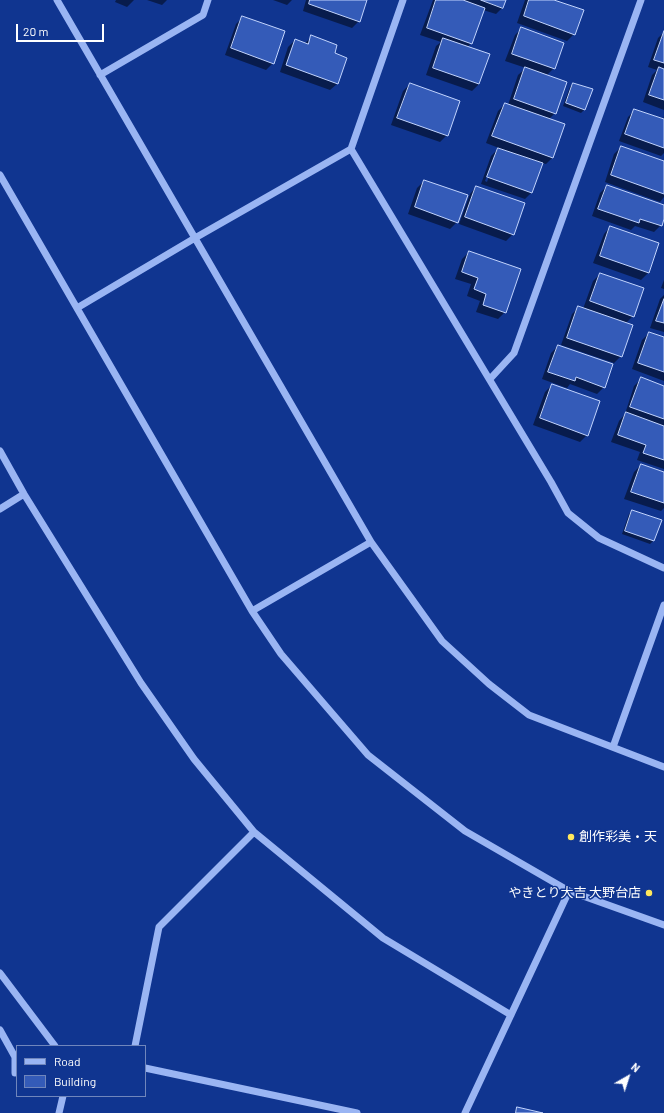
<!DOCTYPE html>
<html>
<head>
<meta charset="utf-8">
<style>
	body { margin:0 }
	#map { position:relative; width:664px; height:1113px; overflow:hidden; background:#103590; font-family:Barlow,sans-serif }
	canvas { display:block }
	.legend { position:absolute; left:16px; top:1045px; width:130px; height:52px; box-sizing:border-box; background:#103590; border:1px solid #7086bc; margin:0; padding:5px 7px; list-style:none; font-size:12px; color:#fff }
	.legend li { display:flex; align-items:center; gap:8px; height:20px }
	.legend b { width:20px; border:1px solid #7086bc }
	.north { position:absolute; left:608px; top:1057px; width:40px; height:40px; -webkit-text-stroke:3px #103590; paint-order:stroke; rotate:39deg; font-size:11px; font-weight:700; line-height:16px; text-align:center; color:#fff }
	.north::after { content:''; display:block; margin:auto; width:14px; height:18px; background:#fff; clip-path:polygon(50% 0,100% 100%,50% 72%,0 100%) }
	.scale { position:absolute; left:16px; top:24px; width:88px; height:18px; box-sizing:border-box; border:2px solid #fff; border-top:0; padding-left:5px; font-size:12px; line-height:14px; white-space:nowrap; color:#fff; -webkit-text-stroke:3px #103590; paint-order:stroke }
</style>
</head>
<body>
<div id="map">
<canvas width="664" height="1113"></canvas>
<ul class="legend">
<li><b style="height:5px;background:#9ab5f3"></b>Road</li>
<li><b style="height:11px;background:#345bb8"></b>Building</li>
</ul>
<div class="north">N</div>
<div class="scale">20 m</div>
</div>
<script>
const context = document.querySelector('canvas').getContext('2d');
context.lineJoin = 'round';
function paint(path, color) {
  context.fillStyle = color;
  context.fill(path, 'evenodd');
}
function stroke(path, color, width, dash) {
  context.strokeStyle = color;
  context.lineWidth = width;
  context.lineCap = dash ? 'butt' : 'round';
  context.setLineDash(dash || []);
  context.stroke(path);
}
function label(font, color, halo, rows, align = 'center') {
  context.font = font + ' Barlow,"Noto Sans JP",sans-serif';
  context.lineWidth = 3;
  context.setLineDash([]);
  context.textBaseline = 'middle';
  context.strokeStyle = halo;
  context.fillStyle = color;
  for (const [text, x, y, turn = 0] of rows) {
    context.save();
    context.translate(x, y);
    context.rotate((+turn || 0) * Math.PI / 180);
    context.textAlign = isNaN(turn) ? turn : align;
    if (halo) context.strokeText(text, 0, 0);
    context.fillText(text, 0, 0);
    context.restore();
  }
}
const shadow = new Path2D(`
	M116,0H134L127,7L115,2Z
	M147,0H167L162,5Z
	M273,0H292L287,5Z
	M306,0H366L359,21L352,28L303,11Z
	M433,0H505L503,7L496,14L483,10L471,43L467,48L479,84L472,91L426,75L436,46L441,42L420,35Z
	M525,0H551L574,34L567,41L517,23Z
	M243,17L273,63L266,70L225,55L236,24Z
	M522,28L554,68L546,76L555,113L549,119L553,157L546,164L542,163L532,192L525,199L481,184L491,156L499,148L486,143L498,111L505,104L508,105L518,75L526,68L505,61L515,35ZM494,156H496L487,182L485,181Z
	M664,32V110L643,102L652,75L657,70L648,67L658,38Z
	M312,37L333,54L337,84L330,90L280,72L288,47L295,40L305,43Z
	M410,84L447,135L440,142L391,125L403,91Z
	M573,84L585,109L581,113L563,106L570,87Z
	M635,110L663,120L664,116V153L661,156L619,141L628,117Z
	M621,147L664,163V197L660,202L605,182L614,154Z
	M424,181L457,222L450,229L408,214L417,188Z
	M607,186L664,207V216L661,225L654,232L635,226L631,230L592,216L600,193Z
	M476,187L513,234L506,241L459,224L470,194Z
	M610,227L658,243L648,273L641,280L593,263L604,234Z
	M469,252L505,312L498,319L476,312L480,301L467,296L471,284L455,279L462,259Z
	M600,274L633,316L625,324L621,356L614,363L561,345L572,314L579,307L583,309L593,281Z
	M664,280V289L661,288Z
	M664,295V332L650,328L660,299Z
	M649,333L664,338V381L632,369L642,340Z
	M558,346L604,387L597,394L570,384L567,388L542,379L551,353Z
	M641,379L664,387V469L637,460L640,452L611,442L619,421L625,414L634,386Z
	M552,385L587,435L580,442L533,425L545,392Z
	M641,465L664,473V508L661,511L624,499L634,472Z
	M633,511L653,541L650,544L622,534L629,514Z`);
const building = new Path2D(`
	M310,0H367L360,22L309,4Z
	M436,0H463L485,8L472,44L427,28Z
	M481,0H506L503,8Z
	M529,0H554L584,10L575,35L524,16Z
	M242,16L285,31L274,64L231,48Z
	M521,27L564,43L555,69L512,54Z
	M664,31V63L654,60Z
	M311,35L337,45L335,53L347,58L338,84L286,65L295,39L308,44Z
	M443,38L490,54L479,84L433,68Z
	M525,67L567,82L556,114L514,99Z
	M659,67L664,69V100L649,95Z
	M410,83L460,101L448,136L397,118Z
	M573,83L593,89L585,110L566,103Z
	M505,103L565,124L553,158L492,136Z
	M634,109L664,119V148L625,134Z
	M621,146L664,161V194L611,175Z
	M498,148L543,163L532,193L487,177Z
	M424,180L468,195L458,223L415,207Z
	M607,185L664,205V219L662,226L640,219L639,223L598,209Z
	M476,186L525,203L514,235L465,217Z
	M610,226L659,243L649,273L600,256Z
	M469,251L521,269L506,313L483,305L486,294L474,289L478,278L462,272Z
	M600,273L644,288L634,317L590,301Z
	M664,299V323L656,321Z
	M578,306L633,325L622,357L567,338Z
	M649,332L664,337V372L638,363Z
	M558,345L613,364L605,388L576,377L575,381L548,372Z
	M641,377L664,386V419L630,407Z
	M552,384L600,401L588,436L540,418Z
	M626,412L664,426V460L643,453L646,445L618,435Z
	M641,464L664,472V503L631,492Z
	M632,510L662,520L654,541L625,531Z
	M517,1107L543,1113H516Z`);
const minor = new Path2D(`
	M57,0L371,542L442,641L489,684L529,715L664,767
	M100,75L203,15L208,0
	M351,149L551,482L568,513L599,538L664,568
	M0,175L252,611L281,654L368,755L465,831L569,891L664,925
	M77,308L195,238L351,149L403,0
	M490,379L514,353L641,0
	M0,451L24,494L141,683L194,759L254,832L383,938L511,1015
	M0,509L24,494
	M252,611L371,542
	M613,747L664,605
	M0,973L55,1046
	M0,1030L15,1057V1073
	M135,1046L159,927L254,832
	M145,1068L357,1113
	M59,1113L63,1096
	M465,1113L569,891`);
const markers = [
	[571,837,4,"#ffe85c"],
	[649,893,4,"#ffe85c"]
];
const poiNames = [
	["創作彩美・天",579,837],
	["やきとり大吉 大野台店",641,893,"right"]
];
paint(shadow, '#0007');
paint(building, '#345bb8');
stroke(building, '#c2d4fd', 1);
stroke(minor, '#9ab5f3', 7);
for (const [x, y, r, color] of markers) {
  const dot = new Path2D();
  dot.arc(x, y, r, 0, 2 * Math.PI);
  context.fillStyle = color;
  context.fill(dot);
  stroke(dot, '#103590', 1.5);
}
label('13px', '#fff', '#103590', poiNames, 'left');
</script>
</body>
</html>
